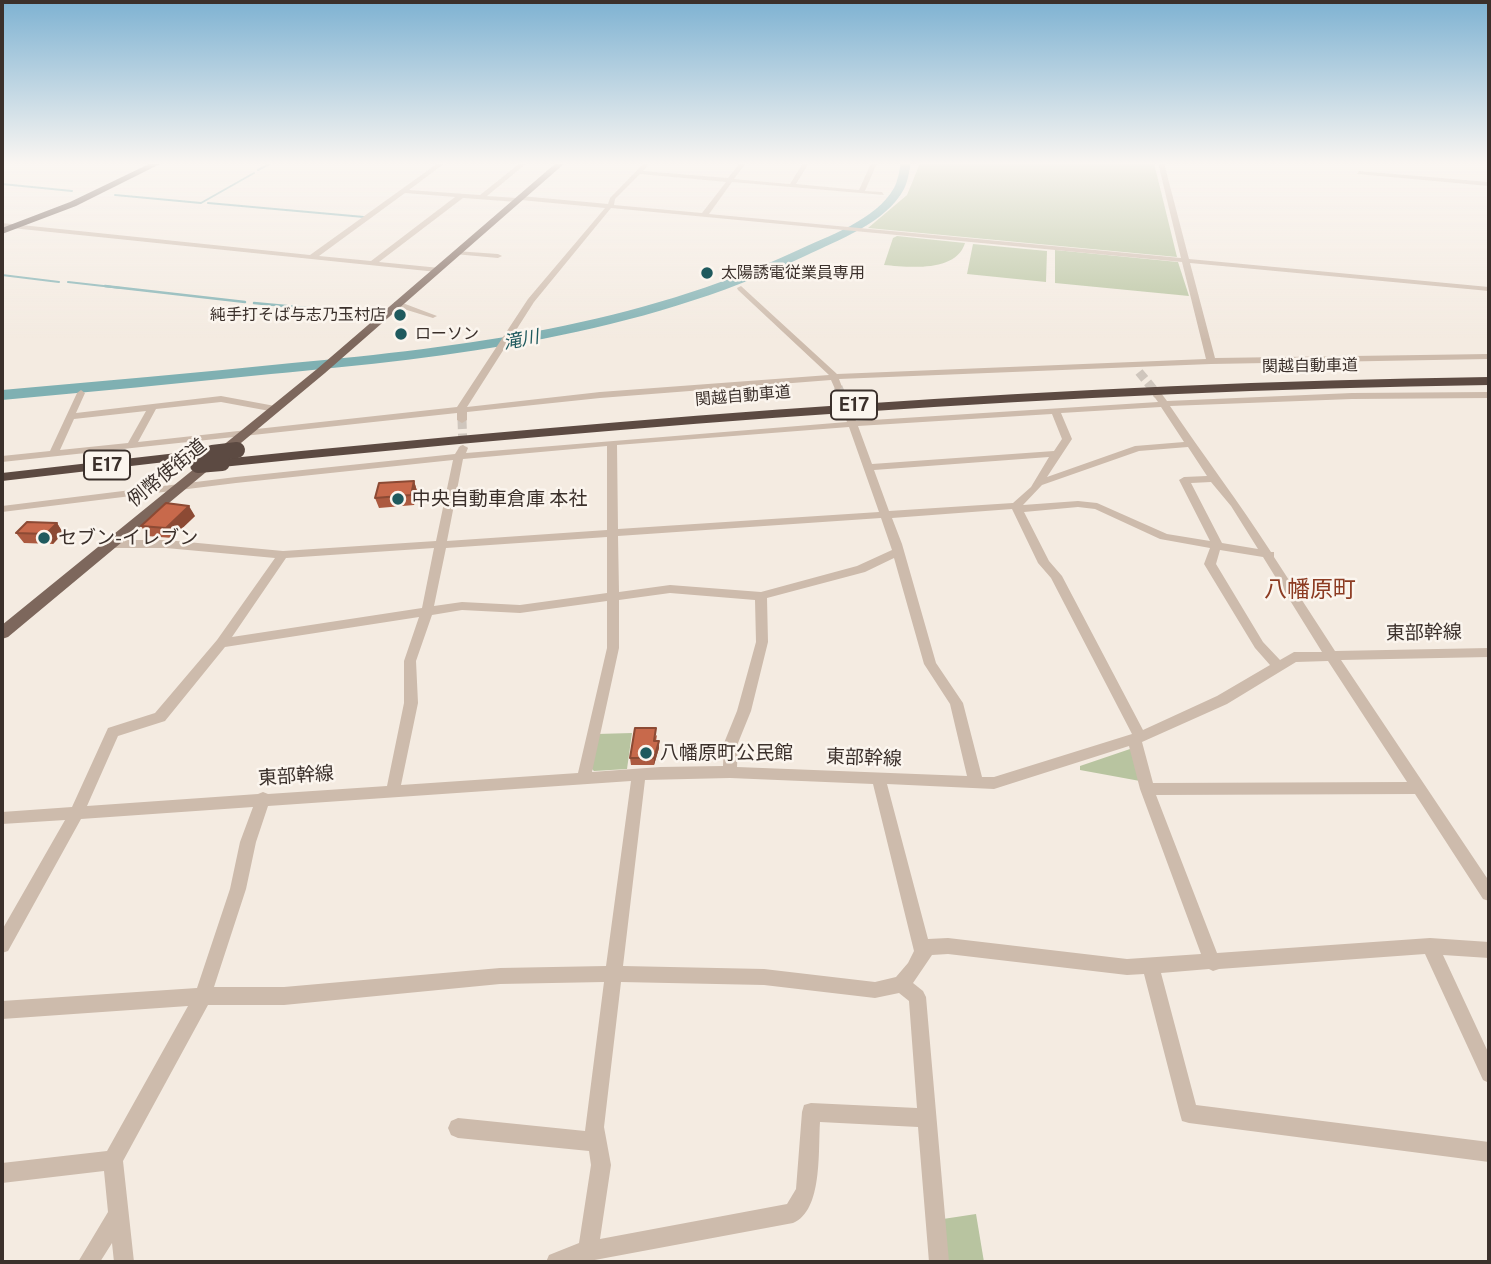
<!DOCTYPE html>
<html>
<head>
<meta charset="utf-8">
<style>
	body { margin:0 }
	#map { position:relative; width:1491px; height:1264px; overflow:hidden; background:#f4ebe1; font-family:"Public Sans",sans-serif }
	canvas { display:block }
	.frame { position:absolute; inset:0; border:4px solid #3b302b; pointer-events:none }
</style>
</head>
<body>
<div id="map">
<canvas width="1491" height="1264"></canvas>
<div class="frame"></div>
</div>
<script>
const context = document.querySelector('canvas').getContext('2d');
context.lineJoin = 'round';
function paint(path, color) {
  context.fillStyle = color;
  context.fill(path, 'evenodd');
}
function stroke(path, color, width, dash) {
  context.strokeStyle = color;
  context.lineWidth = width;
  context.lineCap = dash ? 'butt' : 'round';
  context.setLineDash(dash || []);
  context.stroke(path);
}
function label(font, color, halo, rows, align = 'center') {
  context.font = font + ' "Public Sans","Noto Sans JP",sans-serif';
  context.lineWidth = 5;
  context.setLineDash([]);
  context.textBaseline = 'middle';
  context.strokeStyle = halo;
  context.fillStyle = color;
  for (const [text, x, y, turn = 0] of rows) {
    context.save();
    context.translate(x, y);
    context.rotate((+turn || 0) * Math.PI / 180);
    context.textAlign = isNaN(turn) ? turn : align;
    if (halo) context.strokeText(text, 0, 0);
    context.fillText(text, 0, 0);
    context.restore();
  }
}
const green = new Path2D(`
	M920,163H1154L1177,257L868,228L907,195Z
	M897,236L965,243C956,273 908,267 884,265L893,238Z
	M973,244L1047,251L1046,282L967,274Z
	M1055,250L1178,262L1189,296L1055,283Z
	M632,733L627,769L594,771L591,768L597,734Z
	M1133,748L1140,781L1080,770V766Z
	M976,1214L984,1262H948L943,1219Z`);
const streamFar1 = new Path2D(`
	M258,170L271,163
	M2,184L72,191
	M115,195L201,203L254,173
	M208,203L364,217
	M2,275L59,282
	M68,282L121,288`);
const stream = new Path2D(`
	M105,286L245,302
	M254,303L381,315`);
const river = new Path2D(`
	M901,163H911C909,172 908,181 904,189C886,223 838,240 805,256C637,336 454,357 271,374C181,383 91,392 2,400V390C99,381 196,373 292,363C466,347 637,325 796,251C828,236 876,220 894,188C898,181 899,171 901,163Z`);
const minorTunnel = new Path2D(`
	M1139,372L1158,395
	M838,387L849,414
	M462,420L463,448`);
const minor = new Path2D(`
	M438,163H445L409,190L480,195L520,163H527L487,196L518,198L521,196L608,204L610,198L644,163H650L643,171L728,178L740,163H746L734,179L790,184L803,163H809L796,184L859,190L871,163H877L865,191L882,192L884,195L732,182L709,214L1181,258L1158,163H1164L1189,259L1489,287V291L1190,263L1215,358L1489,354V359L1211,364L839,379L842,387L838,390L835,389L831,380L600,398L467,412V420L462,423L457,420V413L2,462V456L50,451L77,393L81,390L85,393L76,413L221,396L275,406L280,409L275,412L221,402L156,409L138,442L457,407L528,299L605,208L521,200L518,202L463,198L379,262L440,268L441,270L437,272L2,227V223L310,255ZM640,174L726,182L702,213L614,205L615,199ZM405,193L455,197L371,261L319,256ZM611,208L1182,262L1206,359L837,374L741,286L737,288L738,290L829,375L600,392L467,407L534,302ZM146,411L128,443L60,450L74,419Z
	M1359,171L1489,182V186L1357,174Z
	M456,251L498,254L502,256L498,258L454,254L452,253Z
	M394,302H400L437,316L433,318L394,306Z
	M1158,392L1161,393L1167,401L1352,393L1489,392V398L1352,399L1170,406C1203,455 1239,502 1271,552H1274V557L1335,651L1489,648V657L1341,660L1489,881V901L1483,899L1415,794L1156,795L1217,953L1430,938L1489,942V958L1443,955L1489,1054V1083L1483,1080L1425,954L1219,969L1213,971L1209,969L1161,973L1196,1105L1489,1142V1162L1189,1123L1182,1121L1180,1114L1144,974L1127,975L948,954L932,955L913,983L923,991L926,997L949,1262H929L918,1127L820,1122C818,1150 823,1211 793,1223L584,1262H546L549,1255L579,1243L591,1165L589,1151L458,1138L451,1135L448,1128L451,1121L458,1118L585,1131L604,982L500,984L284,1005H208L123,1161L134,1262H114L112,1243L100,1262H78L108,1212L104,1171L2,1183V1163L107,1151L188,1006L2,1019V1001L197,988L230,889L240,842L253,807L81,819L8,951L2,953V930L65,820L2,824V812L72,807L108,728L155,713L217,640L275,558L166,548H109L103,544L109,540H166L283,551L436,541L453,460L236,483L2,512V506L236,477L455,454L460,446L463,445L468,448L466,453L847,422L844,414L849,411L852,412L856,421L1158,402L1153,395ZM1161,407L1184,442L1135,446L1047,477L1072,439L1061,413ZM1052,414L1062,439L1054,451L872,464L858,426ZM849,427L879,512L618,529L617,445ZM607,446V530L447,541L463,459ZM1188,447L1207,476L1184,477L1179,480L1210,541L1167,534L1097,503L1078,501L1023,505L1042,485L1139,451ZM1049,457L1031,487L1013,503L889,511L874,470ZM1211,482L1231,506L1258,549L1222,543L1191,483ZM1078,507L1095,509L1160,539L1210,548L1204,564L1255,648L1270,665L1217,696L1143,730L1062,576L1049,561L1024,512ZM1012,509L1038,563L1051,578L1132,734L994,777H982L963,703L936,663L902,544L892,518ZM881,518L892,550L857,566L761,592L670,585L619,592L618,536ZM607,537V593L520,605L462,602L434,606L446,548ZM434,548L422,608L232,637L286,558ZM1220,550L1263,557L1322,652H1294L1280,660L1263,642L1216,564ZM894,558L924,664L950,704L967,776L737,767L738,743L751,711L768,642L767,598L865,572ZM670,593L755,600L756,642L737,711L724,743L723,766L660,767L592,772L619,648V600ZM607,601V648L578,773L401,785L418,703L416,661L432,615L462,610L520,613ZM419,617L404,661V703L387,786L268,794L263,792L258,794L87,806L118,736L165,721L225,647ZM1328,661L1407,782L1153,783L1142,742L1227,704L1296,662ZM1129,746L1140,789L1201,954L1127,959L948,938L928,939L887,784L994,789ZM730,778L873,784L914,951L908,963L896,977L875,982L764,969L623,966L645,780ZM631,781L606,966L500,968L284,987H214L246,889L256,842L268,806ZM621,982L764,985L875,998L899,993L909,1001L917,1108L811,1103L804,1105L802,1112L796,1189L787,1204L600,1239L611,1165L604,1127Z`);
const major = new Path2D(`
	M556,163H565L325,373L8,637L2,639V625L317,369Z`);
const highway = new Path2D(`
	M151,163H162L76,206L2,234V228L70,202Z
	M1489,377V385C1065,391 644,424 222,467L215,463L222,459C644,416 1065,383 1489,377Z
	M212,449L217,450V456L2,481V473Z`);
const highwayBridge = new Path2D(`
	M212,453L237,450
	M198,465L222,463`);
const wall = new Path2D(`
	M414,481L417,491L414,505L379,508L375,498Z
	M195,516L172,538L147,536L141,526Z
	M57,523L63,533L53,544L24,543L16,533Z
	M657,735L656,741L659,748L654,765H631L630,758Z`);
const shadedWall = new Path2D(`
	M414,481L417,491L414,505L411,495Z
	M189,506L195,516L172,538L166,528Z
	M57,523L63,533L53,544L46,534Z
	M659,741V748L654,765V758Z`);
const building = new Path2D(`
	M414,481L411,495L375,498L379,483Z
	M166,503L189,506L166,528L141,526Z
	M27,522L57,523L46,534L16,533Z
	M635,728H656L654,741H659L654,758H630Z`);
const markers = [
	[707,273,7,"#1f5a5e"],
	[400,315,7,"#1f5a5e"],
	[401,334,7,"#1f5a5e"],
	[398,499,7,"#1f5a5e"],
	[44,538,7,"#1f5a5e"],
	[646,753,7,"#1f5a5e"]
];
const farPoinames = [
	["太陽誘電従業員専用",721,273],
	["純手打そば与志乃玉村店",386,315,"right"],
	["ローソン",415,334]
];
const farStreetnames = [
	["関越自動車道",1310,366,-1],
	["関越自動車道",743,396,-5]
];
const farWaternames = [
	["滝川",521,340,-11]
];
const shields = [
	[854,405,46],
	[107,465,46]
];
const shieldNames = [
	["E17",854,405],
	["E17",107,465]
];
const streetNames = [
	["例幣使街道",167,473,-39],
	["東部幹線",1424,633,-1],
	["東部幹線",864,758,2],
	["東部幹線",296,776,-4]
];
const poiNames = [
	["中央自動車倉庫 本社",412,499],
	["セブン-イレブン",58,538],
	["八幡原町公民館",660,753]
];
const quarterNames = [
	["八幡原町",1310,590]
];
paint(green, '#b8c4a0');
stroke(streamFar1, '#7fb0b2', 2);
stroke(stream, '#7fb0b2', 2.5);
paint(river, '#7fb0b2');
stroke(minorTunnel, '#cfc6bd', 9, [9, 4.5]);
paint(minor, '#cdbbac');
paint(major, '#7d675c');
paint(highway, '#5c4a42');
stroke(highwayBridge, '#5c4a42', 16);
paint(wall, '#ac5a40');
paint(shadedWall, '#8c4a34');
paint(building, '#c8694b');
stroke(building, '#8c4a34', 2);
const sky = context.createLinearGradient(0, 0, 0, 340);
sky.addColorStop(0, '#7eb2d2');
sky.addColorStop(0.48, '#faf6f2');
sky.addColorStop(1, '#faf6f200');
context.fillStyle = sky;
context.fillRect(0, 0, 1491, 340);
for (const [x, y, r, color] of markers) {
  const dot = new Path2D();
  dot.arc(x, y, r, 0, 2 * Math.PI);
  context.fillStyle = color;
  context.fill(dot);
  stroke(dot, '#fbf5ee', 2.5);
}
label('16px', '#3b302b', '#fbf5ee', farPoinames, 'left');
label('16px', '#3b302b', '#fbf5ee', farStreetnames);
label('italic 18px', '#1f5a5e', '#fbf5ee', farWaternames);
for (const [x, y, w] of shields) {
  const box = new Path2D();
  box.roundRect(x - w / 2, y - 14.5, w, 29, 5);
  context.fillStyle = '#fbf5ee';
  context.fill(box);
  stroke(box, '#3b302b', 2);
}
label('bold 18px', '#3b302b', null, shieldNames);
label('19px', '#3b302b', '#fbf5ee', streetNames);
label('19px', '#3b302b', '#fbf5ee', poiNames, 'left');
label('23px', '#8c3b22', '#fbf5ee', quarterNames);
</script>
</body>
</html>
